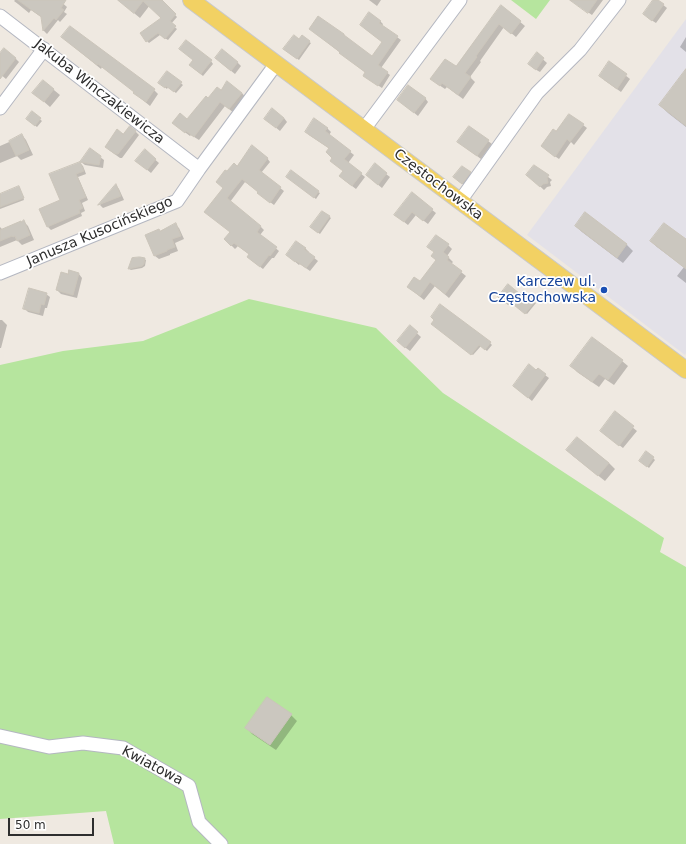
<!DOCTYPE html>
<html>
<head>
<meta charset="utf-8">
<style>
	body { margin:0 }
	#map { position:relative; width:686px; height:844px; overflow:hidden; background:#efe9e1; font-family:"DejaVu Sans",sans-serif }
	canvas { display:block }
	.scale { position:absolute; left:8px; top:818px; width:86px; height:18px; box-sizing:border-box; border:2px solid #2e2e2e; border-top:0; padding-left:5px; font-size:12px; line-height:14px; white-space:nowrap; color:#2e2e2e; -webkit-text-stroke:3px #fff; paint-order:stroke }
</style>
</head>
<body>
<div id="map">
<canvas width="686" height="844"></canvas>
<div class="scale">50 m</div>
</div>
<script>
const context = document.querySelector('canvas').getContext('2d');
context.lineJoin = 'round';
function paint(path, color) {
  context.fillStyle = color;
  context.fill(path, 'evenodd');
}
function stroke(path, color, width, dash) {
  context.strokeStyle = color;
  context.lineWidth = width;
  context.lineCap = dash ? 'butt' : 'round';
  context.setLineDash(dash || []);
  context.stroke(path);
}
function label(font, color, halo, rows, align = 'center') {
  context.font = font + ' "DejaVu Sans",sans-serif';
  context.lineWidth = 3.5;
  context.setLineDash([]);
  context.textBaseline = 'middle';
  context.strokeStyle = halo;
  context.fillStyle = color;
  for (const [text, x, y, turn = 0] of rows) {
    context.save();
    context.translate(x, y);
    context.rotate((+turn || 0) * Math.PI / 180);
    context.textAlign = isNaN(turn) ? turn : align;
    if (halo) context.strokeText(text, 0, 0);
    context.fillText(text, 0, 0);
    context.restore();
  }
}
const industrial = new Path2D(`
	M686,19V353L685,355L527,235Z`);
const green = new Path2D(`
	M511,0H550L536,19Z
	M249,299L376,328L443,393L664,538L660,552L686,567V844H114L106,811L0,819V365L63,351L143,341Z`);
const shadow = new Path2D(`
	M15,0H59L67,7L64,12L67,14L60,22L58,20L47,34L44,31L42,17L31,10L29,13L18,4L14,1Z
	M118,0H145L150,5L140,18Z
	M369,0H381L377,6Z
	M570,0H603L592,15Z
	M655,0H657L667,8L656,23L648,18Z
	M162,1L177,17L171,24L177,29L168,40L160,35L149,43L147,41L163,19Z
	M501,6L525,26L516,37L504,27L480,61L481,62L470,77L475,82L463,99L447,87L445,89L436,83L456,68Z
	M380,21L383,24L382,26L401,40L381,68L390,75L382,88L367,78L366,73L310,29L372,58L383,42L364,28Z
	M62,37L154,90L158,94L150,106L139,97L134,93L135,92L102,67L101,69Z
	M686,37V52L680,47Z
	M299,40L309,42L311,43L299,60L286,51Z
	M537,54L547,63L540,72L533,68Z
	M0,55L15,58L19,62L6,79L0,74Z
	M211,61L213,64L203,76L193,68Z
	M220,62H237L241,66L235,74Z
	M610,63L630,79L621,92L604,80Z
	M686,71V127L668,113L660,105Z
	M167,72L183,85L176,93L168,87L167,89L161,84Z
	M43,81L60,95L50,107L34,93Z
	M221,91L242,93L246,98L234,113L225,106L199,140L191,135L190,136L178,127L188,120L208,99Z
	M425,98L428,102L418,116L402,103Z
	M32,113L42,121L37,127L29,121Z
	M284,118L287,122L280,131L269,122Z
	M583,125L587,128L574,145L571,142L559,159L546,150L556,133Z
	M327,128L331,132L329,135L354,155L348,163L365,177L356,189L344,180V171L333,158L330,149L309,135L306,131Z
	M136,132L139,135L122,158H120L109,150L124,135Z
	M22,135L26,140L33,155L21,160L17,156L0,163V146L16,139Z
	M488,141L492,144L481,159L458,142Z
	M145,151L159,163L151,173L140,164Z
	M100,157L104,160L103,168L85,165L81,162Z
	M267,158L270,162L261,173L284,191L274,205L262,196L259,192L245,182L230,202L261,227L264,230L260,235L279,251L274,258H272L263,269L251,260L250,255L238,246L235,249L225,239L231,232L224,188L227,173L237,167Z
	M80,163L83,166L86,174L78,177L88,200L82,203L85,211L81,213L82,216L51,230L48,227Z
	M534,166L552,180L550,182L551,186L547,187L544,190L531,178Z
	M470,173L474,177L467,187L458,181Z
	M386,174L390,177L382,188L371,179Z
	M289,178L318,192L320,193L316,199Z
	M116,185L119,189L124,200L103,208L100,205Z
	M20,189L24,200L0,209V195Z
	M412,194L436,213L428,224L416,215L408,225L399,218Z
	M323,212L331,218L320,234L313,229Z
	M585,214L627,245L633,251L623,263L582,232L576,226Z
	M24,222L28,226L34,240L22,245L17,240L0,247V227L3,230Z
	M175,225L179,228L184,239L175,243L178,251L170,254V255L159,259L155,256L160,232Z
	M686,240V283L677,276L684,267L657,247L651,241Z
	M296,242L305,248L309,252L308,253L318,261L310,271L300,264L299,265L287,255Z
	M448,245L452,249L447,256L453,262L451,264L466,276L449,298L435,286L424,300L408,287L420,283L437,261L432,256Z
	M132,259H144L146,260L145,266L142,268L131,270L129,269Z
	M79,274L82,278L77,298L61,294L57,290L69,275Z
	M523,292L536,303L527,314L511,302L508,305L499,297L520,295Z
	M46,294L50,297L47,308H45L43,316L28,312L24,308Z
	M0,320H2L7,325L1,348H0Z
	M434,325L490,343L492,345L487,351L481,346L473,355Z
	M410,327L421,337L410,351L402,345Z
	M622,361L628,366L614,385L605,379L599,387L577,372L572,366Z
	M536,371L545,375L549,378L532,401L514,386Z
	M615,413L637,431L623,448L605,434Z
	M577,438L609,463L615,469L605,481L573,456L567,450Z
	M653,458L655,460L649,468L642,462Z
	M291,715L297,721L276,750L252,734L247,728Z`);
const building = new Path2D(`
	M18,0H66L61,8L64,10L56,20L54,18L43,31L41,17Z
	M118,0H162L176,14L170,21L176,26L165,39L158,33L146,42L140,33L161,18L143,1L134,13Z
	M570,0H597L588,13Z
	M653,0H658L664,4L652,21L643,14Z
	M501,5L521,21L511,34L499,24L476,56L477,57L465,73L471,77L458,95L442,83L440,86L430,79L445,59L456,66Z
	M369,12L381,21L379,23L398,36L378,65L388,72L378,86L363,76L365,72L339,53L340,52L309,29L318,16L344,34V35L372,56L382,42L360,25Z
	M70,26L155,89L146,102L133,93L134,92L98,64L97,65L61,37Z
	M294,35L299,39L302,35L310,41L297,59L283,49Z
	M186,40L212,60L201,74L189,65L193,60L179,49Z
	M4,48L16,58L0,79V53Z
	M222,49L238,62L231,71L215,58Z
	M537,52L544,58L536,70L528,64Z
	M609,61L627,74L617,89L599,76Z
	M686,69V126L659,105Z
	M167,71L182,82L174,92L166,86L165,88L158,83Z
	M43,80L54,89L44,102L32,93Z
	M227,81L242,93L229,109L220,102L194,137L186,131L185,133L172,123L180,113L187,119L206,96L208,98L217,87L221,90Z
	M408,85L426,98L414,113L397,100Z
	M272,108L284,118L276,128L264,119Z
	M32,111L41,118L35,126L26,119Z
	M569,114L584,124L570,142L567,139L555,157L541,146L553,129L556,131Z
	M314,118L328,128L325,131L351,151L344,159L362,173L352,186L339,176L343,171L330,161L332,158L326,152L329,148L305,132Z
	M130,126L136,131L118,154H115L105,147L117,129L123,134Z
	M469,126L489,140L477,156L457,142Z
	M22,134L29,150L16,156L9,141Z
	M252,145L268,158L259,170L281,187L270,203L257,193L258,192L242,179L227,198L261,226L257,232L277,247L270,256L269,255L260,267L247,257L249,254L234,243L231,246L224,239L230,232L204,212L223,188L216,182L225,170L227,171L234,163L237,166Z
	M90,148L101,156L99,165L80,162Z
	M145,149L156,159L147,170L135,161Z
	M80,162L84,171L76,174L86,197L79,200L83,208L79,210L80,213L47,227L39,209L60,200L49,174Z
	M375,163L387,173L378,185L366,175Z
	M534,165L549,175L547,178L548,183L543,184L540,187L526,175Z
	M462,166L471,172L462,184L453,177Z
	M291,170L319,191L314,198L286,177Z
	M116,184L121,196L98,205Z
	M19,186L24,198L0,207V194Z
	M412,192L433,209L423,221L412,212L404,222L394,215Z
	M322,211L330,216L318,233L310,227Z
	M585,212L627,244L617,258L575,226Z
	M24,220L30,235L17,241L15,236L13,237L12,236L0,241V230L21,221V222Z
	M176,223L181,236L172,239L175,247L167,250V251L154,256L145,235L159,229L160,231Z
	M664,223L686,239V269L650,241Z
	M436,235L449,244L443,252L449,257L447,260L462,271L445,294L430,282L420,296L407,287L414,277L420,281L436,260L431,256L434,252L427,247Z
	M296,241L306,248L304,249L315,257L306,268L296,261L295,262L286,255Z
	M140,257L145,258L144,264L142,266L128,269L132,258Z
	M69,270L79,273L73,295L56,290L61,272L68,274Z
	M508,284L520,294L523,290L535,301L525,314L509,301L506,304L498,297Z
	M29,288L47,293L44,305L41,304L39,313L23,309Z
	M440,304L491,342L485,350L479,345L471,355L431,324L434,320L431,317Z
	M410,325L418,332L405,348L397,341Z
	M592,337L623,360L608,380L599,374L592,382L570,366Z
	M529,364L536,370L538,368L546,374L528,398L513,386Z
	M615,411L634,426L619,446L600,431Z
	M577,437L609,463L598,476L566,450Z
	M646,451L654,457L647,467L639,461Z
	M267,697L292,714L270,745L245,728Z`);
const minor = new Path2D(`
	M0,16L199,169
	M0,108L44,49
	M364,129L460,0
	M460,201L537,93L580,50L619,0
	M0,273L177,201L199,169L276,64
	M0,736L49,747L83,743L123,748L189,786L199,822L221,844`);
const major = new Path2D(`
	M191,0L686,370`);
const markers = [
	[604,290,4,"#1a4fb4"]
];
const streetNames = [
	["Jakuba Winczakiewicza",99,92,38],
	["Częstochowska",438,185,37],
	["Janusza Kusocińskiego",100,232,-23],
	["Kwiatowa",152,766,28]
];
const transitNames = [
	["Karczew ul.",596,282],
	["Częstochowska",596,298]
];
paint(industrial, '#e3e1e8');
paint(green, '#b6e59e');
paint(shadow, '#0003');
paint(building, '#cbc7bf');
stroke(building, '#cbc5ba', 1);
stroke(minor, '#b4b7c1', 15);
stroke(major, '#c9c9c9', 18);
stroke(minor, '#fff', 13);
stroke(major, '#f2d163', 16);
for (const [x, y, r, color] of markers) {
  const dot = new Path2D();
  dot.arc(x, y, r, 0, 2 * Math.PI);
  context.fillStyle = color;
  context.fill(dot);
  stroke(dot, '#fff', 1.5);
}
label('14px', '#2e2e2e', '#fff', streetNames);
label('14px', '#164399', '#fff', transitNames, 'right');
</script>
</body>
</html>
